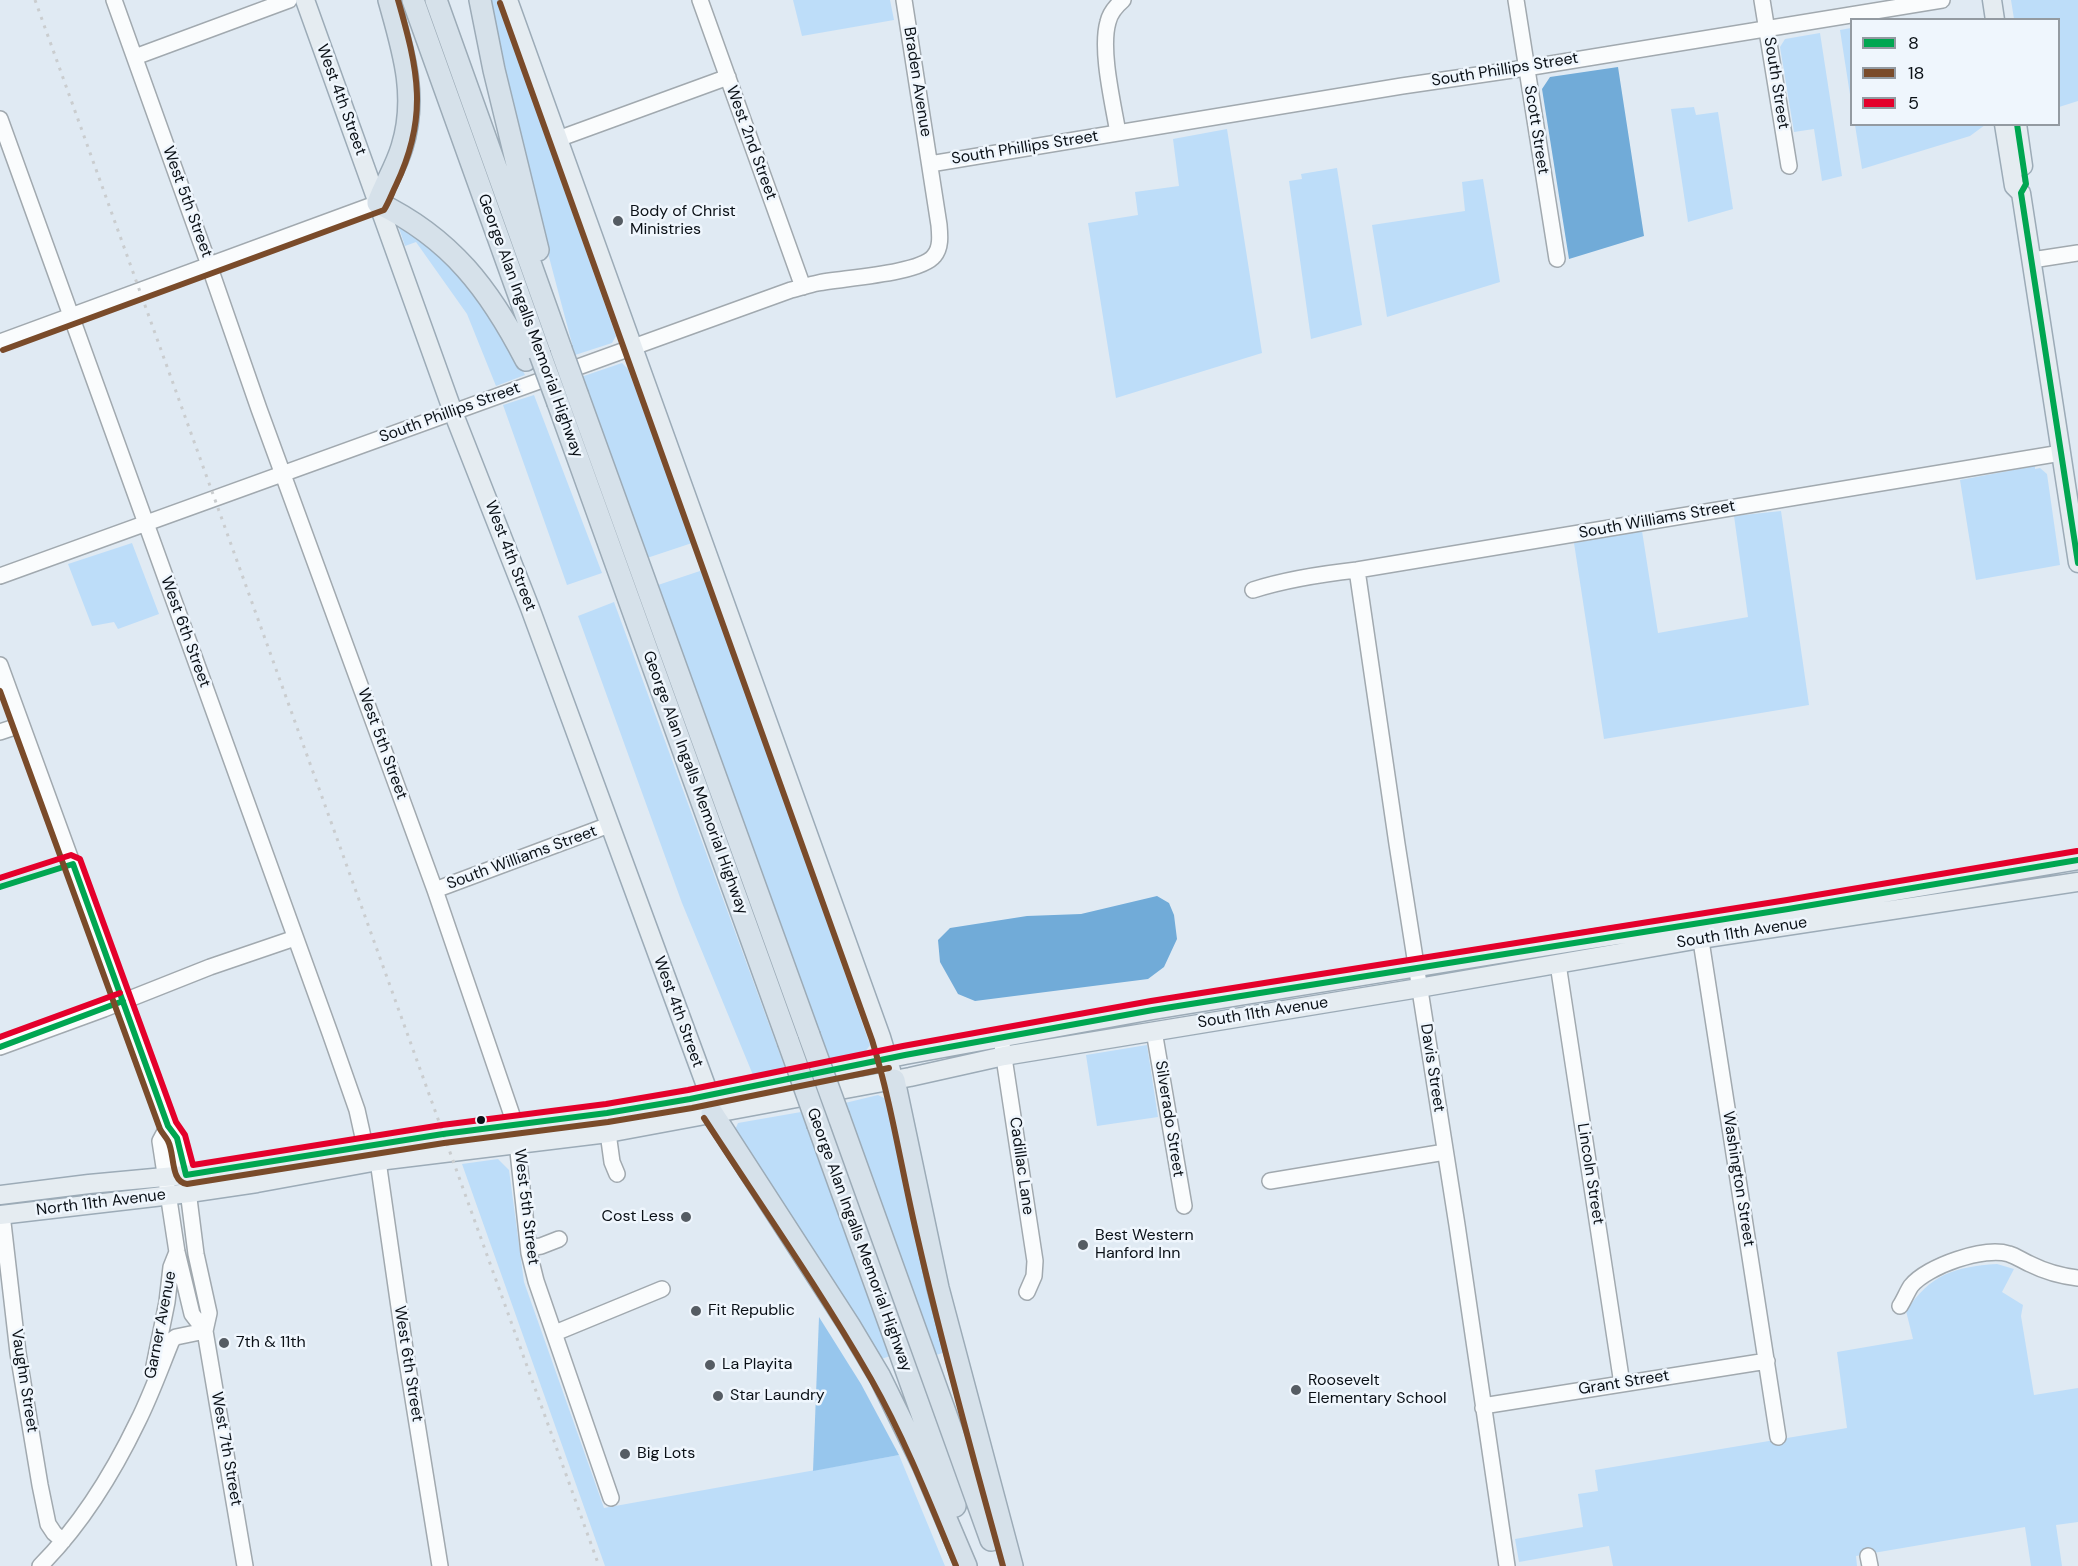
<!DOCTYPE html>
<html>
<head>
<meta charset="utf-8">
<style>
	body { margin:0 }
	#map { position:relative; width:2078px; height:1566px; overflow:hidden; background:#e0eaf3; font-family:"DM Sans",sans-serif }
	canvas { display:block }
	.legend { position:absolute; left:1850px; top:18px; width:210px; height:108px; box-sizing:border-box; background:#eff6fd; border:2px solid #939aa1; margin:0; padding:8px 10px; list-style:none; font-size:18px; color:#0a1016 }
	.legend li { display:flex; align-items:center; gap:12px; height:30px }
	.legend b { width:30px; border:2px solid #939aa1 }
</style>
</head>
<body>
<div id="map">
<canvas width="2078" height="1566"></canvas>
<ul class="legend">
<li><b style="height:8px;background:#00a651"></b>8</li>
<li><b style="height:8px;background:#7a4b2a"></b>18</li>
<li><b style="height:8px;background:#e4002b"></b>5</li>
</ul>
</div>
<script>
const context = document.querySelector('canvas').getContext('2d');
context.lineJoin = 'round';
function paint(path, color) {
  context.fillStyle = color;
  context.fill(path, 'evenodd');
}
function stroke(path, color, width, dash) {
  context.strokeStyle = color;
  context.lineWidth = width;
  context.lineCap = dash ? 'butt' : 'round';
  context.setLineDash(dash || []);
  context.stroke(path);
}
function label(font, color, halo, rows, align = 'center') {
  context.font = font + ' "DM Sans",sans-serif';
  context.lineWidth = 5;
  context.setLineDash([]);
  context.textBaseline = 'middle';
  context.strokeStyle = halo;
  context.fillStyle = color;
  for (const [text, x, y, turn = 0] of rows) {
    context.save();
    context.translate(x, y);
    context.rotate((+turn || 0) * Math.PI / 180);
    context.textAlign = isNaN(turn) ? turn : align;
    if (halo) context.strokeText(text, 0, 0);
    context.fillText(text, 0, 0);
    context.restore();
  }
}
const green = new Path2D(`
	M488,0H497L616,336L612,343L575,355L519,144Z
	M793,0H890L894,20L802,36Z
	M2011,0H2078V101L2059,107L2058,20L2014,19Z
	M1851,28H1852L1851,101L1840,30Z
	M1820,33L1842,176L1822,181L1814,129L1794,132L1780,47L1785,39Z
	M1694,107L1696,115L1718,112L1733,209L1688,222L1671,109Z
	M1855,125V124L1985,125L1970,136L1862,169Z
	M1227,129L1262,353L1116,398L1088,223L1138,215L1135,192L1179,186L1173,139Z
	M1337,168L1362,325L1311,339L1289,181L1302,179L1301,174Z
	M1483,179L1500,282L1387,317L1372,225L1465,211L1462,182Z
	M403,225L440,254L498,322L525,375L496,386L467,314L416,242L405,246L399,228Z
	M622,363L628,369L692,543L647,558L581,377Z
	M534,395L602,573L567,585L503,405Z
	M2035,466V469L2040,468L2047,474L2060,565L1976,580L1960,480Z
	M1781,511L1809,705L1604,739L1574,543L1642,531L1658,633L1748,617L1734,516Z
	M132,543L159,614L118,629L114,622L92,626L68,564Z
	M700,571L705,575L870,1045L865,1052L828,1059L658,585Z
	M614,602L785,1068L753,1075L682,903L578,616Z
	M1147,1045L1158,1117L1097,1126L1086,1055Z
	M878,1095L888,1100L892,1109L949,1351L933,1356L845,1103Z
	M801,1112L890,1356L876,1361L734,1132L738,1123Z
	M498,1159L509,1170L524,1282L604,1508L899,1455L945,1566H605L462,1164Z
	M1997,1264L2014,1269L2002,1292L2023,1305L2021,1316L2034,1395L2078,1388V1522L2056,1525L2062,1566H2031L2025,1527L1856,1556L1857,1566H1613L1609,1546L1519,1562L1515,1539L1583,1527L1578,1494L1598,1491L1595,1470L1847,1428L1837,1352L1913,1339L1906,1311C1931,1274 1954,1267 1997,1264Z`);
const forest = new Path2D(`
	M819,1317L861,1384L899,1455L813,1471Z`);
const water = new Path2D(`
	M1618,67L1644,236L1569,259L1542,89L1550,77Z
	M1157,896L1169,903L1174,915L1177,939L1164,967L1148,979L975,1001L958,994L940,962L938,940L950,928L1027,916L1081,914Z`);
const minor = new Path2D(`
	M114,0L209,265L259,409L435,890L515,1124L529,1253L536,1281L611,1498
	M700,0L803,287
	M1516,0L1557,259
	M1762,0L1789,166
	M135,57L289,0
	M0,119L330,1033L357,1110L365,1146
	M1118,133C1113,103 1100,50 1108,22C1110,13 1116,6 1123,0
	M558,139L728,77
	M930,164L1402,86L1526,68L1942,0
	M2032,260L2078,253
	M0,342L378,203
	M1357,570L1397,844L1457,1225L1507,1566
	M0,576L791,290C800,288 808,285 818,283C842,278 920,274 934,256C941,248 940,236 939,225L904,0
	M1253,590C1287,579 1321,574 1357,570L2061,453
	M0,665L168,1126L177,1138L186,1175L196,1254L209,1313L205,1331L245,1566
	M0,732L21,725
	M435,890L609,825
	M1699,928L1778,1437
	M1558,964L1622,1384
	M1154,1031L1184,1206
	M1001,1038L1035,1261L1034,1276L1027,1292
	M0,1047L104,1009L210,967L295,938
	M168,1126L160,1141L177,1252L186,1289L192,1314L205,1331
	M608,1133L612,1162L617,1174
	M378,1161L405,1349L440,1566
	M1270,1181L1445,1152
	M2,1214L18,1353L40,1485L48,1524L54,1533L63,1541
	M529,1248L541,1246L559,1239
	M1900,1306C1904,1300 1907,1292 1911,1286C1927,1266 1985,1246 2009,1254C2016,1256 2023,1261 2030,1264C2046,1272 2060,1276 2078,1278
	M555,1333L662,1289
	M154,1366L167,1302L171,1267L177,1252
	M1483,1408L1489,1405L1767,1361
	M1868,1556L1870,1566
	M40,1566C81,1525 113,1473 138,1421C151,1395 161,1367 172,1340L176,1337L205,1331`);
const major = new Path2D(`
	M305,0L453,412L530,608L709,1094L711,1105
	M508,0L881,1037L891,1070
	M1992,0L1995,20
	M2004,124L2014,186L2021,193L2078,563
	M2017,124L2023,166
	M0,1195L89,1184L186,1175L443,1134L607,1113L690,1099L905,1055L1153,1010L1584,940L1788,909L2078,860
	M0,1215L189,1193L257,1183L378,1161L608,1133L910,1077L1004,1056L1419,988L1700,939L2078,882`);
const highway = new Path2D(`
	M389,0C403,50 418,96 402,147C396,167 385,184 378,203C451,238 490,290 526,360
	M413,0L540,354
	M436,0L561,349
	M480,0L494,70L538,250
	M578,396L809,1035
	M558,403L788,1041
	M894,1080L938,1288L1012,1566
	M712,1113L849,1325L880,1377L924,1467L966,1566
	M839,1117L991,1540
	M818,1125L955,1506`);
const rail = new Path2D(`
	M35,0L599,1566`);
const highwayBridge = new Path2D(`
	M561,349L578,396
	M540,354L558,403
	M809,1035L839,1117
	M788,1041L818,1125`);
const bus1 = new Path2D(`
	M2017,124L2026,184L2021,193L2078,563
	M0,887L73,864L168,1126L177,1138L186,1175L443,1134L607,1113L690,1099L905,1055L1153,1010L1788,909L2078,860
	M0,1047L123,1001`);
const bus2 = new Path2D(`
	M500,3L872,1040C892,1105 902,1173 918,1240C943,1349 973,1458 1003,1566
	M3,350L384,210C389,202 392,193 396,185C429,116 418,70 398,0
	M0,691L160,1129C162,1133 166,1137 168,1141C175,1154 170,1182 187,1184L444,1143L608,1122L692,1108L889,1068
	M704,1118C760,1204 820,1290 871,1379C905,1439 930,1503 956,1566`);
const bus3 = new Path2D(`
	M0,878L71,855L80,859L176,1122L185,1135L193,1165L442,1125L606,1104L688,1090L903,1046L1151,1001L1787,900L2077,851
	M0,1037L120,993`);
const markers = [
	[618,221,6,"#555c63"],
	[481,1120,5,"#0a1016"],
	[686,1217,6,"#555c63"],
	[1083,1245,6,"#555c63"],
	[696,1311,6,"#555c63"],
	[224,1343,6,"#555c63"],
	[710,1365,6,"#555c63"],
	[1296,1390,6,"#555c63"],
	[718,1396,6,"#555c63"],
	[625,1454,6,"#555c63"]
];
const streetNames = [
	["South Phillips Street",1505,70,-9],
	["Braden Avenue",917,82,81],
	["South Street",1776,83,81],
	["West 4th Street",341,100,70],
	["Scott Street",1536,130,81],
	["West 2nd Street",751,143,70],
	["South Phillips Street",1025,148,-9],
	["West 5th Street",187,202,70],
	["George Alan Ingalls Memorial Highway",530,326,70],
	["South Phillips Street",450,413,-20],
	["South Williams Street",1657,520,-10],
	["West 4th Street",510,556,69],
	["West 6th Street",185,632,70],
	["West 5th Street",382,744,70],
	["George Alan Ingalls Memorial Highway",695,783,70],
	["South Williams Street",522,858,-20],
	["South 11th Avenue",1742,933,-9],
	["West 4th Street",678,1012,70],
	["South 11th Avenue",1263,1013,-9],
	["Davis Street",1432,1068,81],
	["Silverado Street",1169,1119,81],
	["Cadillac Lane",1021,1166,82],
	["Lincoln Street",1590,1174,81],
	["Washington Street",1738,1179,81],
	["North 11th Avenue",101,1203,-7],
	["West 5th Street",526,1207,83],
	["George Alan Ingalls Memorial Highway",859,1240,70],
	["Garner Avenue",161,1325,-79],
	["West 6th Street",408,1364,81],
	["Vaughn Street",24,1381,81],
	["Grant Street",1624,1383,-9],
	["West 7th Street",226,1449,80]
];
const poiNames = [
	["Body of Christ",630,212],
	["Ministries",630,230],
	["Cost Less",674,1217,"right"],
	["Best Western",1095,1236],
	["Hanford Inn",1095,1254],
	["Fit Republic",708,1311],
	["7th & 11th",236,1343],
	["La Playita",722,1365],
	["Roosevelt",1308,1381],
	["Elementary School",1308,1399],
	["Star Laundry",730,1396],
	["Big Lots",637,1454]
];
paint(green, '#bdddf9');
paint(forest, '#97c6ed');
paint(water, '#71abd8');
stroke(minor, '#a1a9af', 18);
stroke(major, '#9cabb7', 21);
stroke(highway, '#9cabb7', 24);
stroke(minor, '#fafcfd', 15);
stroke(major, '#e5ecf1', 18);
stroke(highway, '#d6e1ea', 21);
stroke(rail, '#cacdcf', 3, [3, 6]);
stroke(highwayBridge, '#9cabb7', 24, []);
stroke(highwayBridge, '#d6e1ea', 21);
stroke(bus1, '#00a651', 6);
stroke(bus2, '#7a4b2a', 6);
stroke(bus3, '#e4002b', 6);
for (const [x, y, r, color] of markers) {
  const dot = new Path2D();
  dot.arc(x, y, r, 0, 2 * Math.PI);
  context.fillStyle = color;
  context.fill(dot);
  stroke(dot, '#eff6fd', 2);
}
label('16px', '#0a1016', '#eff6fd', streetNames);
label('16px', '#0a1016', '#eff6fd', poiNames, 'left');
</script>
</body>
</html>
